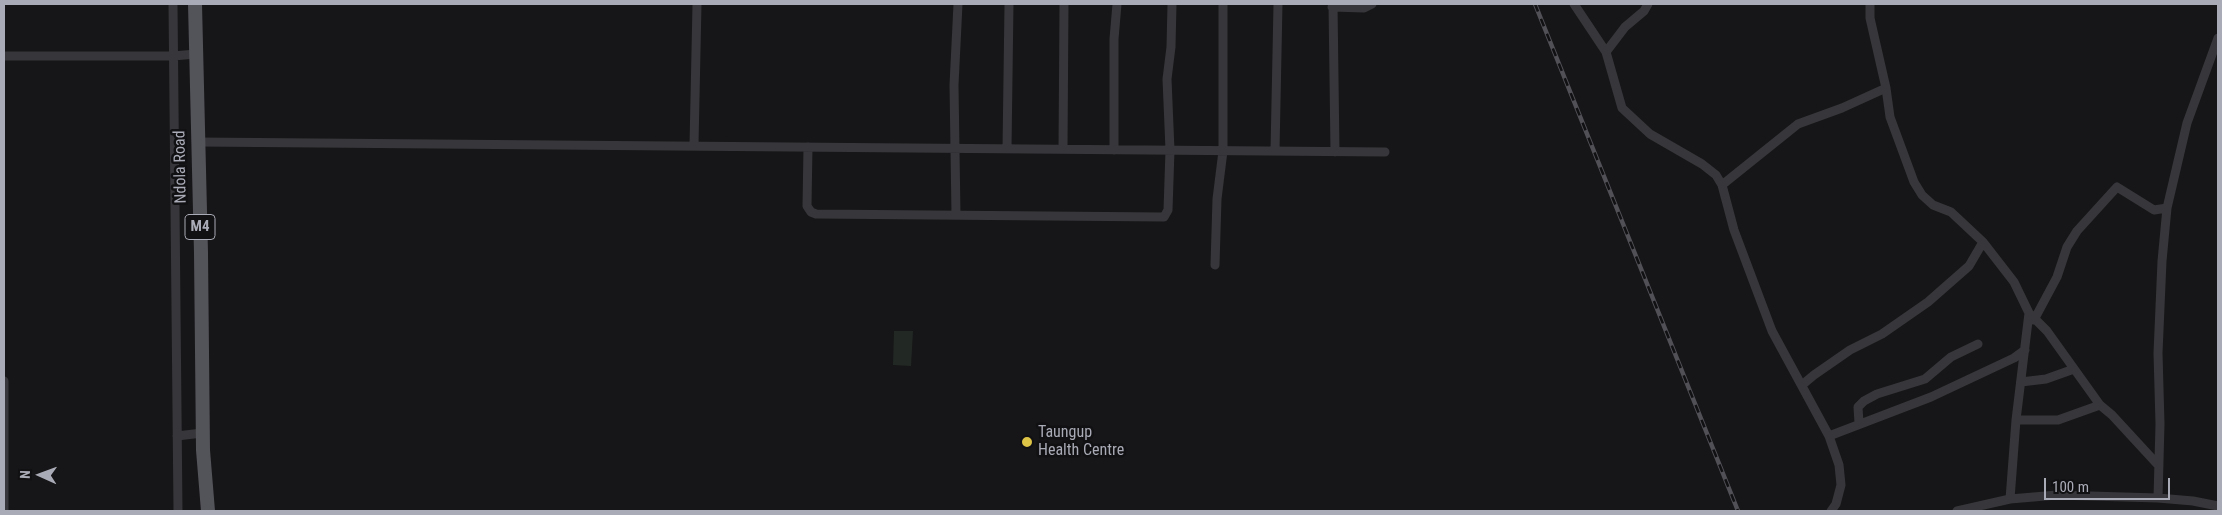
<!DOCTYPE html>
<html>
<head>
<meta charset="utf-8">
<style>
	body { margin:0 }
	#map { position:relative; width:2222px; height:515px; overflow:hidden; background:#161517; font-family:"Roboto Condensed",sans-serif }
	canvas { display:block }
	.frame { position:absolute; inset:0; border:5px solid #a9abb6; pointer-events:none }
	.north { position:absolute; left:15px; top:450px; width:50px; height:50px; -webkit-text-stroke:4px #111012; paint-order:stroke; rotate:272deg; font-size:14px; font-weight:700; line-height:20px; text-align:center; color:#a9abb6 }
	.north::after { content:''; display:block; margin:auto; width:18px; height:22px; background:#a9abb6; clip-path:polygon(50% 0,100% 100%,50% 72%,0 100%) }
	.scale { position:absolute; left:2044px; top:478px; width:126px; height:22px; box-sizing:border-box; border:2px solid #a9abb6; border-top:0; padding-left:6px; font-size:15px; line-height:18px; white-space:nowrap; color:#a9abb6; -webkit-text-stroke:4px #111012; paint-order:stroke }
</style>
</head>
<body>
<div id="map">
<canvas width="2222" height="515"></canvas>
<div class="frame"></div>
<div class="north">N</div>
<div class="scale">100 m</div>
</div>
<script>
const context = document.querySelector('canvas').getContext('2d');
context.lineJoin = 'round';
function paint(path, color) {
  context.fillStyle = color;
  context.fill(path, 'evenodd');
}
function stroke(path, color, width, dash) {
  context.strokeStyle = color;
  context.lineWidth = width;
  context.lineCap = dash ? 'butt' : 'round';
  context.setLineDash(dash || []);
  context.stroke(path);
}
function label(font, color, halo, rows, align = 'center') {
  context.font = font + ' "Roboto Condensed",sans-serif';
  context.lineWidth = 5;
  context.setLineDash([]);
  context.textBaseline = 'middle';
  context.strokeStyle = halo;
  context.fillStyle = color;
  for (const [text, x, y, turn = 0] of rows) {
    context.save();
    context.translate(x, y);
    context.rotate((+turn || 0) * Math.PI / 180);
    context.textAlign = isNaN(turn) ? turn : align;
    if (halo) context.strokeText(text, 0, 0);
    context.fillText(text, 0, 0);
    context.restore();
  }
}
const green = new Path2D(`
	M894,331H913L911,366L893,365Z`);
const street = new Path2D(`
	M173,4L178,511
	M1333,4L1335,152
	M1574,4L1606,52L1622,108L1650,134L1702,164L1716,175L1722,185L1734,230L1772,331L1829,436L1839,465L1841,485L1836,504L1831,511
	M1870,4V18L1886,88L1890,117L1914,182L1922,195L1933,205L1951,212L1983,242L2014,282L2029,313L2016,420L2010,499
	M1332,7L1364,8L1372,4
	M1606,52L1625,27L1644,11L1648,4
	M4,56H173L196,54
	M198,142L1385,152
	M694,145L697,4
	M808,147L807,206L811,212L816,214L1164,217L1168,210L1170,150L1167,79L1171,47L1172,4
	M1007,149L1009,4
	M1063,149L1064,4
	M1114,150V39L1117,4
	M1275,151L1278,4
	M1722,185L1798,124L1842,108L1886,88
	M956,215L954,85L958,4
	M1215,265L1217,199L1223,151V4
	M2031,315L2047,331L2100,405L2112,415L2159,466
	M2034,320L2057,277L2067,247L2077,231L2117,187L2154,210L2167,208
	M4,381V511
	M2021,382L2046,379L2074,369
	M1802,385L1814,375L1850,350L1882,334L1928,302L1969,266L1983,242
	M2016,420H2058L2100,405
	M1859,423L1858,407L1864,401L1877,394L1925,379L1951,357L1978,344
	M177,436L202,433
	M1829,436L1931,397L2014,358L2025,350
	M2158,498L2160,424L2158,353L2162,261L2167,208L2187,123L2218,38
	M1957,511L2010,499L2057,495L2158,498L2193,501L2218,506`);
const primary = new Path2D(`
	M195,4L201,253L203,450L208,511`);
const rail = new Path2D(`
	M1535,4L1738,511`);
const markers = [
	[1027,442,6,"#dec446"]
];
const shields = [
	[200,227,30]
];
const shieldNames = [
	["M4",200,227]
];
const streetNames = [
	["Ndola Road",181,167,-91]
];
const poiNames = [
	["Taungup",1038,433],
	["Health Centre",1038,451]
];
paint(green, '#222924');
stroke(street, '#37373b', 9);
stroke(primary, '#53535a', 14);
stroke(rail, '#505056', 4.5);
stroke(rail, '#111012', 2.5, [8]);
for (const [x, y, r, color] of markers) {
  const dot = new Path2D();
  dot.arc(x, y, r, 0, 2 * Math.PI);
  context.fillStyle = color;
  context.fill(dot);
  stroke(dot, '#111012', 2);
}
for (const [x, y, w] of shields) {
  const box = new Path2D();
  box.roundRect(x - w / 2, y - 12.5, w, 25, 4);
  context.fillStyle = '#111012';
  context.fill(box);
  stroke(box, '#a9abb6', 1);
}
label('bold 15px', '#a9abb6', null, shieldNames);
label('16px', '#a9abb6', '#111012', streetNames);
label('16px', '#a9abb6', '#111012', poiNames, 'left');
</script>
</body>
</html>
